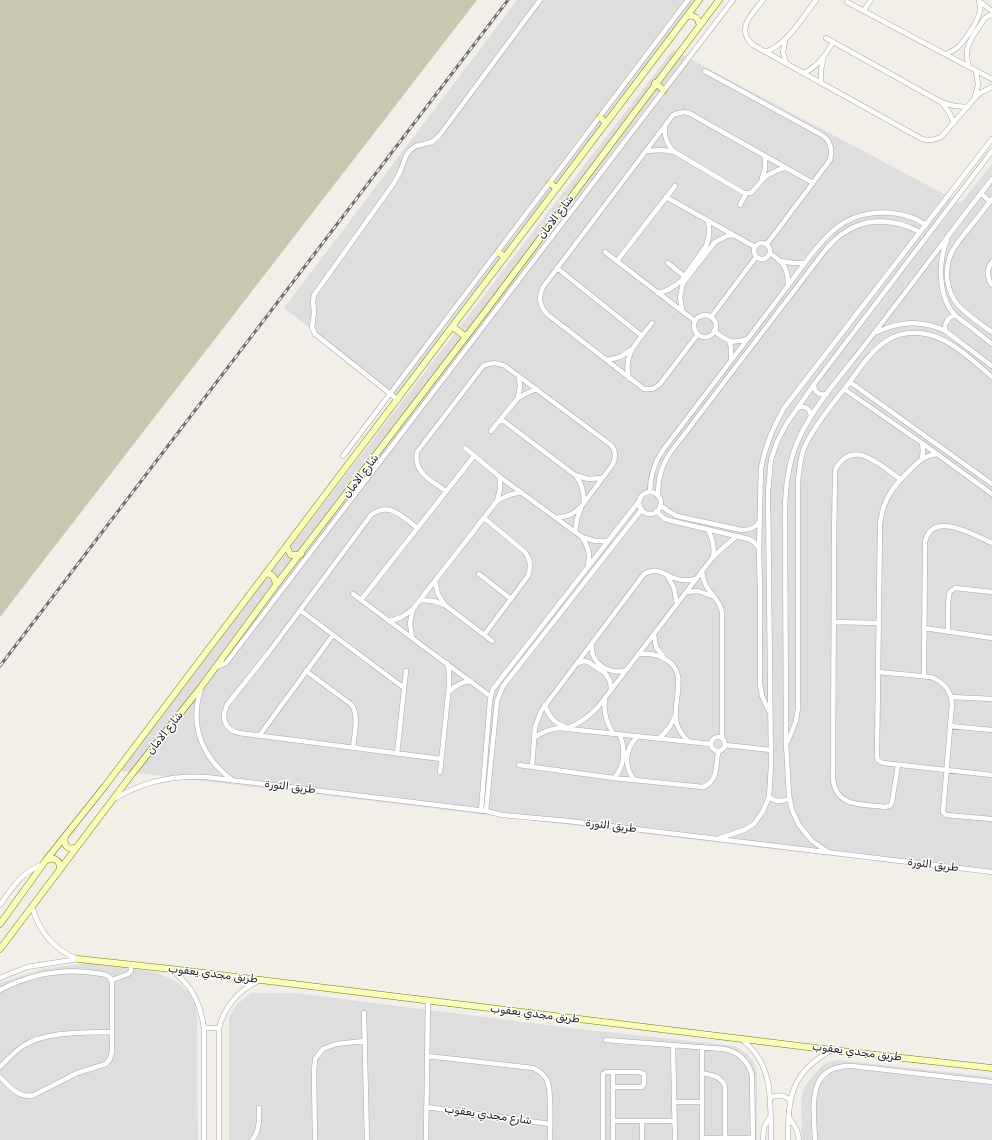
<!DOCTYPE html>
<html>
<head>
<meta charset="utf-8">
<style>
	body { margin:0 }
	canvas { display:block; background:#f2eee8 }
</style>
</head>
<body>
<canvas width="992" height="1140"></canvas>
<script>
const context = document.querySelector('canvas').getContext('2d');
context.lineJoin = 'round';
function paint(path, color) {
  context.fillStyle = color;
  context.fill(path, 'evenodd');
}
function stroke(path, color, width, dash) {
  context.strokeStyle = color;
  context.lineWidth = width;
  context.lineCap = dash ? 'butt' : 'round';
  context.setLineDash(dash || []);
  context.stroke(path);
}
function label(font, color, halo, rows, align = 'center') {
  context.font = font + ' Rubik,"Noto Sans Arabic",sans-serif';
  context.lineWidth = 3;
  context.setLineDash([]);
  context.textBaseline = 'middle';
  context.strokeStyle = halo;
  context.fillStyle = color;
  for (const [text, x, y, turn = 0] of rows) {
    context.save();
    context.translate(x, y);
    context.rotate((+turn || 0) * Math.PI / 180);
    context.textAlign = isNaN(turn) ? turn : align;
    if (halo) context.strokeText(text, 0, 0);
    context.fillText(text, 0, 0);
    context.restore();
  }
}
const residential = new Path2D(`
	M517,0H704L400,399L284,308Z
	M673,50L961,203L992,164V874L780,850L121,771L120,770V768Z
	M89,963L105,964L159,973L180,984L187,991L195,1003L197,1015L198,1140H0V983L43,969Z
	M251,993H296L571,1028L735,1046L747,1054L753,1061L757,1073V1140H229V1018L235,1006Z
	M837,1060L992,1077V1140H802L801,1101L804,1088L812,1077L824,1064Z`);
const construction = new Path2D(`
	M0,0H477L0,617Z`);
const street = new Path2D(`
	M763,0C752,14 735,29 753,45L922,139C930,141 934,140 941,137L975,98L980,93L992,87
	M979,1L992,11
	M847,2L992,79
	M864,10L871,0
	M826,38L941,102L954,106L968,107
	M785,41L783,52L786,63
	M765,52C787,45 802,18 816,0
	M946,54C951,52 955,50 959,46C966,39 979,20 980,10C981,7 980,4 979,1
	M969,67C962,45 974,36 984,19L988,16L992,15
	M705,71L822,135C831,141 833,149 830,160L767,244
	M804,73C818,66 825,56 833,42
	M821,83V70L823,60
	M975,96L978,85L976,71
	M942,103L949,112L954,123
	M665,126C664,136 666,143 673,151L744,193H751L766,176L778,170L785,168
	M646,151L662,150L674,152
	M762,178L765,169V157
	M981,193L990,202
	M666,197L755,247
	M992,199C984,209 977,219 969,228C962,237 954,246 950,256C944,272 947,292 958,305C968,316 981,324 992,332
	M740,205L746,194
	M947,240C938,261 938,298 955,315C959,319 964,322 968,325C976,331 984,338 992,344
	M754 251a8 8 0 1 1 16 0a8 8 0 1 1-16 0Z
	M605,252L695,321
	M770,253C784,263 788,268 788,286
	M617,261L675,186
	M781,261L793,263H805
	M992,262C986,270 987,278 992,285
	M668,263L684,276
	M557,268L642,336
	M658,293C668,291 674,287 681,281L706,246C710,237 710,230 708,221
	M682,310L680,297L683,283L715,242L727,236L734,235
	M694 326a11 11 0 1 1 22 0a11 11 0 1 1-22 0Z
	M711,317L756,257
	M714,331C726,340 731,345 747,339
	M945,331C944,323 947,318 955,315
	M877,332C898,322 923,319 945,331C950,334 955,338 960,342C971,350 981,358 992,366
	M698,334L660,384L653,389H644L547,314C539,305 538,297 543,287L673,115C679,112 683,111 689,113L813,183
	M729,341L731,347V359
	M607,360L620,357L631,350
	M629,378C622,354 639,340 652,323
	M850,382L992,484
	M814,384C814,392 819,396 827,394
	M844,389L922,443L992,494
	M518,398L520,387L519,376
	M398,400L315,334L312,327L314,313L313,301L314,295L394,183L400,172L406,156L410,150L416,146L432,142L439,136L540,0
	M798,408C804,405 810,408 811,416
	M501,419L575,475L588,479L602,478
	M491,431L518,398L527,393L537,389
	M465,448L500,477L582,537L595,541H608
	M937,454C924,456 920,460 911,469C893,486 883,499 880,524L877,757L878,760L883,763L992,775
	M343,456L688,0
	M922,458L923,451L922,443
	M576,476C582,484 584,492 584,502
	M446,491C432,481 413,473 417,452L483,366C491,362 497,362 505,366L611,445C616,451 616,457 613,464L581,507L576,511L570,515L557,518
	M650,492C650,476 654,463 663,450C703,398 742,346 781,295C798,273 822,235 845,222C865,211 889,210 910,217C915,218 921,222 926,225
	M639 503a11 11 0 1 1 22 0a11 11 0 1 1-22 0Z
	M658,496C658,479 661,467 670,453L826,249C831,244 836,238 842,234C867,216 894,219 920,232
	M497,501L500,489V477
	M660,505L668,511L677,516L741,530C748,530 755,529 759,522
	M656,511L665,519L672,521L749,539L754,542L758,547
	M484,518L525,552C531,560 531,567 528,576L484,635
	M417,528C403,517 390,501 371,515L269,652L227,705C221,718 224,729 239,733L441,759
	M708,530C713,539 715,547 713,557
	M575,532L577,519L581,508
	M582,537C588,546 591,554 588,564
	M702,571C704,593 718,594 722,612V738
	M479,574L511,599
	M667,575L674,588L677,604
	M435,581L438,594L445,605
	M687,592L698,591L712,596
	M353,594L490,696
	M361,600L474,456
	M420,600L433,601L445,605L492,641
	M300,610L404,688
	M390,621L402,617L413,609L497,501L509,495L521,492
	M834,622L879,623
	M924,628L992,638
	M948,632C948,624 947,598 950,592C952,590 953,590 955,588L992,592
	M654,634L656,647L663,656
	M412,638L410,623L413,609
	M592,644C589,662 609,676 626,670
	M638,654C648,653 657,654 665,659C689,672 673,699 676,720C677,728 682,735 688,741
	M578,663L584,661L588,662L605,673L610,681L611,689
	M214,668L226,663L733,0
	M306,671L352,705C359,716 354,736 353,748
	M878,672L931,677C944,682 951,690 952,704L943,812L946,815L992,819
	M924,676L925,542C932,509 976,536 992,543
	M201,689C189,725 202,757 231,779
	M449,692C455,685 461,682 471,681
	M951,697L992,699
	M605,699C603,712 606,722 613,733
	M545,705C549,718 556,724 568,728C580,723 589,717 598,707L713,557L725,546L737,536
	M769,711L762,696L760,684V592L759,549L761,468C765,446 773,427 784,408L992,139
	M950,726L992,730
	M259,736L333,635
	M711 744a7 7 0 1 1 14 0a7 7 0 1 1-14 0Z
	M535,737C543,732 550,729 559,728L711,744
	M659,738C666,732 672,725 675,716
	M788,741L796,721L798,708V481C799,470 800,459 804,448C814,426 834,402 849,383C860,368 871,350 888,340C897,334 909,332 920,333C947,335 972,360 992,377
	M725,745L771,750
	M397,754L406,671
	M519,765L614,778L703,787C718,782 716,765 718,752
	M898,765L892,802L890,806L885,807C863,804 837,808 833,780L834,545L835,470C853,437 880,465 900,479
	M532,767L535,727L541,711L644,574C658,567 662,573 674,578C682,581 689,581 696,579
	M440,772L449,686V671L447,663
	M614,778C625,767 626,747 619,734
	M635,780C623,767 625,748 638,736
	M769,797C775,802 781,802 789,799
	M116,798C144,781 173,775 206,777L486,811L502,815L568,821L992,872
	M481,811L490,700L493,689L640,500
	M486,811L497,701L503,686L642,509
	M720,838L744,830L754,824L763,811L769,797L771,766L768,492L771,459L778,440L787,423L815,383L992,151
	M828,852L812,841L799,825L792,810L789,795L786,743L785,513C785,487 788,461 800,436C818,399 849,367 874,333C914,282 952,230 992,179
	M0,905C12,888 22,871 44,864
	M32,907C39,931 53,949 77,959
	M171,969C192,986 200,1002 204,1028V1140
	M0,978L27,967L78,959
	M112,980L128,974L131,971V965
	M0,990C29,975 62,968 95,973C102,974 110,974 112,982V1052L110,1059L106,1064L77,1073L34,1095C19,1099 10,1087 0,1077
	M364,1013L367,1140
	M204,1028H219
	M741,1039C775,1064 770,1102 771,1140
	M606,1040L724,1049C739,1052 748,1061 752,1075L753,1140
	M673,1045L675,1140
	M702,1047V1140
	M427,1056L533,1068C539,1071 544,1074 547,1080C552,1090 550,1127 550,1140
	M0,1067C7,1060 14,1052 23,1046C46,1031 85,1033 112,1032
	M613,1072V1140
	M702,1073C712,1075 720,1076 725,1086V1138
	M770,1098C777,1094 784,1095 790,1100
	M674,1102H702
	M426,1107L550,1124
	M789,1117L797,1130L799,1140
	M613,1121H674
	M642,1121V1140
	M702,1138H753
	M219,1140V1028C225,1005 239,990 260,980
	M252,1140C260,1131 259,1119 259,1108
	M315,1140L314,1072L315,1059L323,1049L336,1044L365,1041
	M426,1140L428,1000
	M603,1140V1074L606,1072H639L644,1074V1084L642,1087H613
	M763,1140L764,1127L770,1117
	M788,1140C788,1097 791,1072 832,1050
	M815,1140C814,1108 805,1065 852,1066L992,1082`);
const secondary = new Path2D(`
	M688,16C695,15 698,18 700,25
	M655,83L664,90
	M600,117L606,123
	M550,183L556,188
	M498,252L505,257
	M453,327L466,337
	M287,546L288,550L291,555H297L301,554
	M266,573C273,574 275,578 276,585
	M65,837C63,846 69,851 77,847
	M47,860C55,856 62,862 59,871
	M0,924L46,860L105,786L699,0
	M0,949L132,774L201,687L276,585L488,308L719,0
	M78,959L171,969L832,1050L992,1068`);
const rail = new Path2D(`
	M0,666L508,0`);
const streetNames = [
	["شارع الامان",556,217,-53],
	["شارع الامان",361,476,-53],
	["شارع الامان",165,733,-52],
	["طريق الثورة",290,787,7],
	["طريق الثورة",611,826,7],
	["طريق الثورة",933,865,7],
	["طريق مجدي يعقوب",213,974,7],
	["طريق مجدي يعقوب",535,1014,7],
	["طريق مجدي يعقوب",857,1052,7],
	["شارع مجدي يعقوب",488,1115,8]
];
paint(residential, '#dfdede');
paint(construction, '#c7c7b2');
stroke(street, '#a8a8a8', 5.5);
stroke(secondary, '#738000', 7);
stroke(street, '#fff', 4.5);
stroke(secondary, '#f9fcbb', 6);
stroke(rail, '#6f6f6f', 3);
stroke(rail, '#fff', 1.5, [4.5]);
label('11px', '#212121', '#fff', streetNames);
</script>
</body>
</html>
